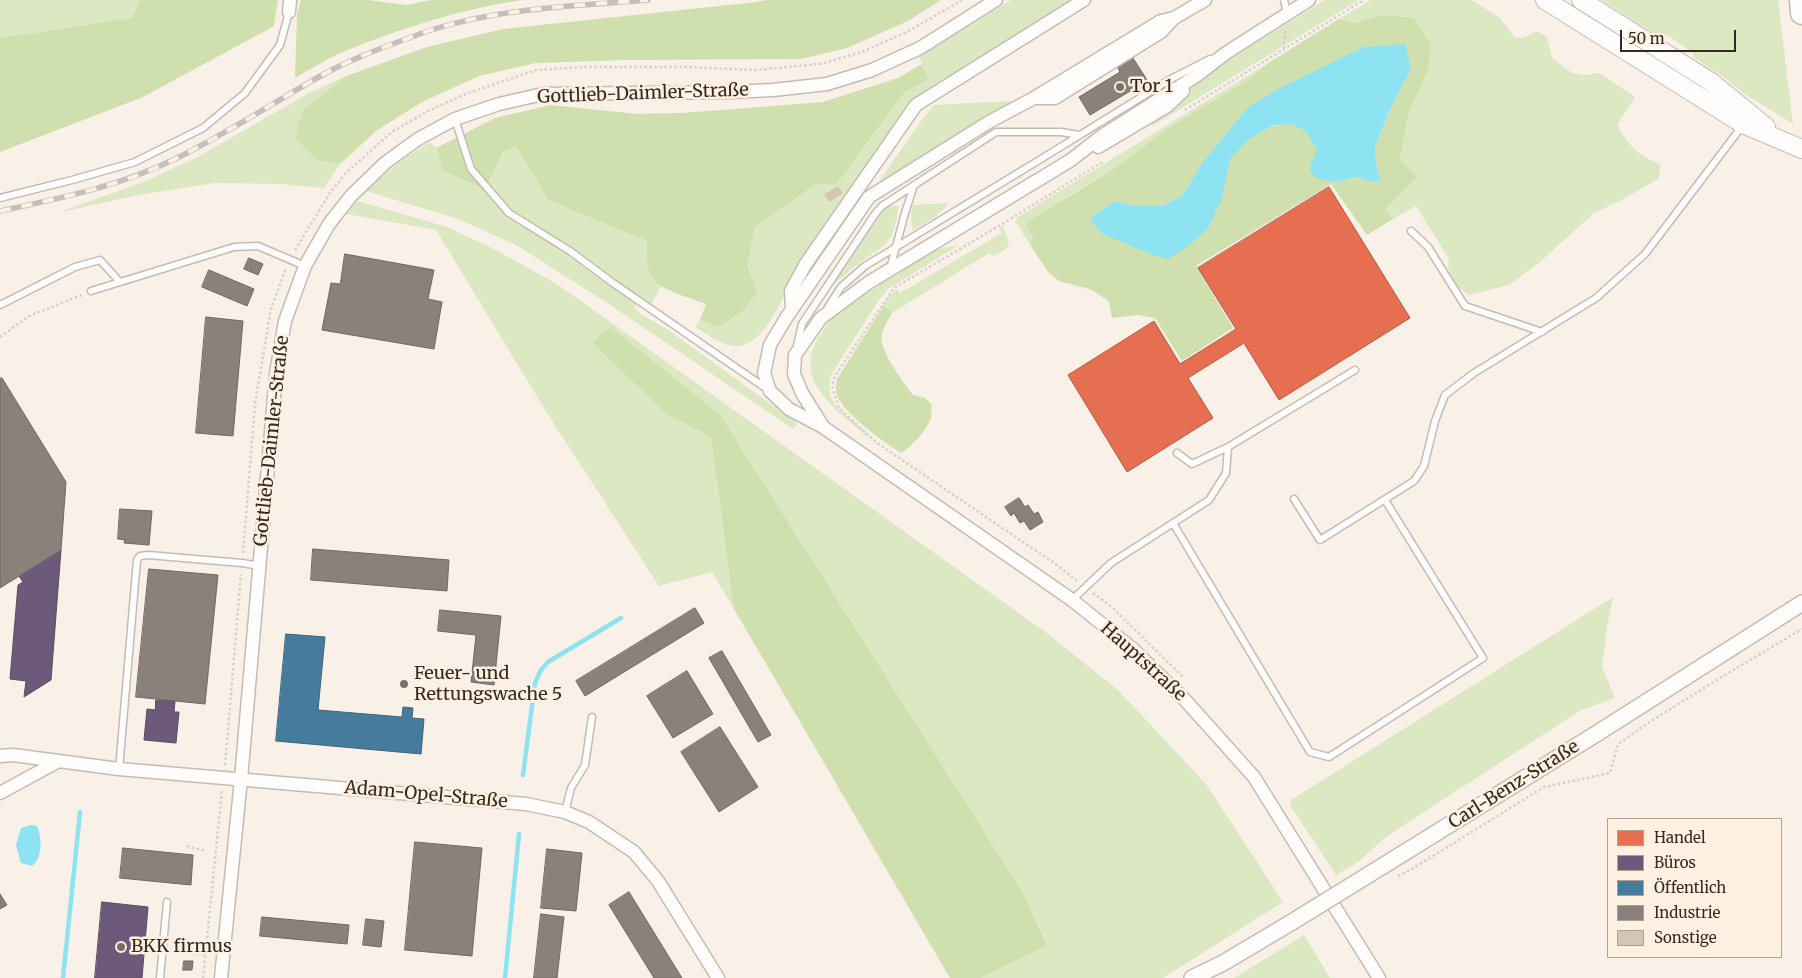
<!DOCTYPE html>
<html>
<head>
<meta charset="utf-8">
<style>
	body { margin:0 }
	#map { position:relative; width:1802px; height:978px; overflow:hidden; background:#f9f0e8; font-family:Merriweather,serif }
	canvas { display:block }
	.legend { position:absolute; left:1607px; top:818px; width:175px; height:140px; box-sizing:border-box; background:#fff0e2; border:1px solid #ada195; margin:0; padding:6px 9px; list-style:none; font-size:15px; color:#332a21 }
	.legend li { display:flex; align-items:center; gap:10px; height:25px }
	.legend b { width:25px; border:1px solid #ada195 }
	.scale { position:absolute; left:1620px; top:30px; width:116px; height:22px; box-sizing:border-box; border:2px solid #332a21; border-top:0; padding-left:6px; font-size:15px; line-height:18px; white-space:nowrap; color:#332a21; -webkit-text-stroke:4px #fff0e2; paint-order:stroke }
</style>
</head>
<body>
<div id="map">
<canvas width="1802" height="978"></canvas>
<ul class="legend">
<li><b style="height:14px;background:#e76f51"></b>Handel</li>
<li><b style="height:14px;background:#6d597a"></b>Büros</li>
<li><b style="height:14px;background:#457b9d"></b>Öffentlich</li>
<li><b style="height:14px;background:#8a817c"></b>Industrie</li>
<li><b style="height:14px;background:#d5c6b4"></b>Sonstige</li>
</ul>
<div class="scale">50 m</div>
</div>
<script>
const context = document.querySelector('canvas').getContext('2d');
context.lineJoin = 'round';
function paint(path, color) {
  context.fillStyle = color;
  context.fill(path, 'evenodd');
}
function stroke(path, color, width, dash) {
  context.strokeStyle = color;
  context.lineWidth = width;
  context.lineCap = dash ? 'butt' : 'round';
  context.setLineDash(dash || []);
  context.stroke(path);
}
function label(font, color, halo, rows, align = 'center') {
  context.font = font + ' Merriweather,serif';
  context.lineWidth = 5;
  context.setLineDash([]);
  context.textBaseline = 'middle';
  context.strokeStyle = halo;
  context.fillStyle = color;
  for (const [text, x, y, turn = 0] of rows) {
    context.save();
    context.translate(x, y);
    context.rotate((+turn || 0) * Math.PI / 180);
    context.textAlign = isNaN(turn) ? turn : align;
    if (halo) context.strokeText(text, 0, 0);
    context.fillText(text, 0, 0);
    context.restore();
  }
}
const green = new Path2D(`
	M0,0H140L132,18L0,38Z
	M1011,0H1071L932,86L915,98L789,285C780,304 761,349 734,346C720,344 707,334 695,327L700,320L718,327L757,292L747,265L755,227L816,184L836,185L904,93L929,79L919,57Z
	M1325,0H1359L1152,126L1148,120L1176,101L1205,74Z
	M1371,0H1472L1500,18L1515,38H1524L1537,31L1547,37L1552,58L1572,73L1585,75L1599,73L1635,97L1617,125C1630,146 1636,155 1660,164L1659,178L1624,199L1594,213L1540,262L1509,285L1469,295C1455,286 1446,276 1449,259L1416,206L1393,219L1385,209L1416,176L1400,160L1409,112L1429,68L1384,15L1353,23L1339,19Z
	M1601,0H1778L1793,124L1746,95L1722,76L1693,57V53L1667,35L1658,36Z
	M1268,63L1248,80L1165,130L1123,163L1071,194L1026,227L1033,238L1031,246L1015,221L1018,217Z
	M346,76L303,110L317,159L340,164L324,188L280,184L215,183L139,195L60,212L143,182L196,158L307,94Z
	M1013,101L1014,106L883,181L880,180L921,121L934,105Z
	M430,142L436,148L443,171L485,189L503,152L516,146L548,200L647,241C647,261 646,271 661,286L651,305L640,301L634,307L639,313L670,331L798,424L793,429L612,306L516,245L458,219L366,191L399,162Z
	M357,201L447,227L492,248L557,284L1044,631L1118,690L1206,784L1283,902L1163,978H980L1047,944L1023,893L720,416L592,341L666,414L711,437L734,609L712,572L659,586L547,413L436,230L347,214Z
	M949,203L935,217L912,231L911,213L913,205Z
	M889,206H899C892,248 888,242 857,265C848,271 841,280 832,285L836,276L881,213Z
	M1003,226L1009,243L1006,249L994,256L989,253L892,313L884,305L890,295L897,289L900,293L1002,233L999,228Z
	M959,245L888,289L879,300L832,373C819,411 857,415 870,439C819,396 782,370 840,310L937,249Z
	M1613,597L1607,627L1602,667L1615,698L1581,710L1387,836L1358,862L1336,875L1291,807V800Z
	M1304,935L1330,978H1234Z`);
const forest = new Path2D(`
	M140,0H278L274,26L143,97L0,152V38L132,18Z
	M301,0H368L407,5L431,0H522C461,9 402,28 345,51C328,58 311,69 295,78L297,15Z
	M765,0H941L908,21L847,48L800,59L627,60L536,63L479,76L422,102L376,131L340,164L317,160L295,138L303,110L346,76L427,47L503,29L757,2Z
	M1384,15L1414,18L1430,45L1429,68L1409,112L1400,159L1417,176L1385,209L1393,219L1367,235L1331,184L1196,266L1233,328L1182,361L1155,318L1138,315L1112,318L1109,301L1092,290L1059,281L1048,272L1031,246L1033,238L1026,227L1029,221L1123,163L1165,130L1248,80L1268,63L1339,19L1353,23ZM1247,108L1390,109L1375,147L1377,171L1380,181L1370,182L1357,177L1336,182L1309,170L1318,150C1311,139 1306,129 1294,124C1276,117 1237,144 1229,160C1224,171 1224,187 1222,198L1091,218L1115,201L1134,206H1162L1182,196L1202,163Z
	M922,64L929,79L904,93L836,185L816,184L755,227L747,265L757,292L745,309L718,327L700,320L706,304C691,298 659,290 651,276C646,265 647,252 647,241L548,200L516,146L503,152L485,189L443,171L436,148L495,118L551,105L637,114L682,113L823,102L898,78Z
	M884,305L892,313C887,322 879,333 882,343C886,359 903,382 913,395L925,398L932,405C931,409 932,414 931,418C926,431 912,446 901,453C885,443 838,410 836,391C835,387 837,383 837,379Z
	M611,327L720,415L1023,893L1047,945L980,978H950L734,609L711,437L666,414L592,342Z`);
const water = new Path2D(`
	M1405,44L1411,68L1390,109L1375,147L1377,171L1381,181L1370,182L1357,177L1336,182L1316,178L1309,170L1317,149L1306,132L1293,124L1273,125L1248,140L1230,159L1222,198L1208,228L1191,244L1168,259L1148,253L1101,233L1090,218L1115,201L1134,206H1162L1182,196L1202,163L1247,108L1278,89L1364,47Z
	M30,825L37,826C42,838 43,858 32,866L21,863L16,845L21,828Z`);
const shops = new Path2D(`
	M1329,187L1410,318L1279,400L1244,343L1188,378L1213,418L1127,472L1068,375L1154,321L1180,364L1236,329L1198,268Z`);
const offices = new Path2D(`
	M61,550L51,680L24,697L26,681L10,679L18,585L23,582L19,576Z
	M156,700L175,701L174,712H179L176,743L144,740L147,709L155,710Z
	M102,902L148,907L142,978H95Z`);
const public = new Path2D(`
	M286,634L325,637L318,710L402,717L403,707L413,708L412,718L424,719L421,754L276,741Z`);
const industry = new Path2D(`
	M1133,58L1149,83L1134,93L1132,90L1090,115L1079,97L1120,72L1118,68Z
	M345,254L434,270L428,299L442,302L434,349L322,330L331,283L340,284Z
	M249,258L263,264L258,275L244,269Z
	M209,270L254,289L247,306L202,287Z
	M206,317L243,321L233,436L196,433Z
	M2,378L66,482L61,550L0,588V379Z
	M1019,498L1025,507L1028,505L1034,514L1038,512L1043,522L1030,530L1024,521L1020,523L1014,513L1011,516L1005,507Z
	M120,509L152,511L149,545L124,543L125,540L118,539Z
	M313,549L449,560L447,591L311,580Z
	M149,569L218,575L205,704L136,697Z
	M695,608L704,623L585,696L576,681Z
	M440,610L501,616L494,685L471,682L476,635L438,631Z
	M722,651L771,735L758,742L709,658Z
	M687,671L713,714L673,738L647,696Z
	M720,727L758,787L719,812L681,752Z
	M415,842L482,848L472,956L405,950Z
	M123,848L193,855L191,885L120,878Z
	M547,849L582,853L576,911L541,908Z
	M629,892L682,978H654L609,905Z
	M0,894L7,905L0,909Z
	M541,914L564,917L557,978H534Z
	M262,917L349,925L347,944L260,936Z
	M366,919L384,921L381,947L363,945Z
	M184,961H193L192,970H183Z`);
const stream = new Path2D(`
	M523,775L535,683L541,670L548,662L621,618
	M63,978L80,812
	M505,978L519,834`);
const building = new Path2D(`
	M838,187L842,193L830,201L825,195Z`);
const path = new Path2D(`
	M1284,49L1285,30
	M1185,110L1364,0
	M295,250L330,193L346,173L393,131L430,110L463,95L536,70L583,67H687L755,70L820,64L862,52L907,32L962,0
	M0,337L29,316L82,295
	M243,553L255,404L271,309L286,268
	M1077,581L1054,563L877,443L839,408L832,386L835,376L894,288L1007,221L1104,161
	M1093,593L1113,608L1184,678
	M225,765L241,574
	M187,846L205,851
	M1398,876L1412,869L1544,787L1610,773L1618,744L1651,721L1730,672L1802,629
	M144,949L153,950
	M173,952L205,955
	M203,978L222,791`);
const service = new Path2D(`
	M1284,0L1287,13
	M455,119L471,169L509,213L570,251L613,283L767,389
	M0,198L72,180L135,162L203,128L245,93L280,45L289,12
	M1411,231L1428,247L1465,306L1542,332
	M890,269L905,213L914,185
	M91,291L234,247L258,246L305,266
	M0,305L75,267L100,260L120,282
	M827,309L841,287L865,266L1041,159L1169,80L1210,59
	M797,346L802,324L875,214L882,206L996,132H1061L1079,135
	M1177,453L1192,464L1228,447L1355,370
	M1294,499L1320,540L1414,481L1424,466L1435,421L1445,395L1474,373L1596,298L1645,254L1743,125
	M1173,523L1310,752L1329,757L1483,658L1385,500
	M1072,600L1111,563L1209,500L1226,473L1228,447
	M119,769L137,560L140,556L148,555L242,563L260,566
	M565,812L571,788L585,765L592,717
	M160,978L167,902`);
const minor = new Path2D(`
	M1205,0L1174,18L1161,21L1034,98L989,122L869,197L786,318L770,345L764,373L770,391L789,409L823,427L1072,600L1133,649L1186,701L1254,777L1379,978
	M289,12L290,0
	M1034,98H1055L1161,32L1174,18
	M1098,147L1167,106L1183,91
	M792,308L791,291L805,265L916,105L1084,0
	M822,425L802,393L794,374L795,355L821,318L868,283L1071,160L1103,135L1196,76L1226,53L1309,0
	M0,756L13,755L119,769L526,804L565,812L589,822L634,852L658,881L718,978
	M0,793L57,762
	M221,978L241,779L276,374L285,321L305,266L329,224L351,196L385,163L418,139L455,119L499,104L543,94L733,92L773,90L827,84L872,70L920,48L996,0`);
const tertiary = new Path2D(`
	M1352,885L1596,734L1802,603
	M1192,978L1223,963L1292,922`);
const secondary = new Path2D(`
	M1545,0L1743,124L1802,149
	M1581,0L1711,82L1766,127`);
const motorway = new Path2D(`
	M1801,0L1802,13`);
const rail = new Path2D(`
	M0,211C61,198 121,186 177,158C225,134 270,105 317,78C349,59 390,45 425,32C496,8 574,6 648,0`);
const tertiaryBridge = new Path2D(`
	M1292,922L1352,885`);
const markers = [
	[1120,87,5,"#786f67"],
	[404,684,5,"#786f67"],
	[121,947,5,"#786f67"]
];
const poiNames = [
	["Tor 1",1130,87],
	["Feuer- und",414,674],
	["Rettungswache 5",414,695],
	["BKK firmus",131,947]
];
const streetNames = [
	["Gottlieb-Daimler-Straße",643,94,-2],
	["Gottlieb-Daimler-Straße",272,441,-84],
	["Hauptstraße",1143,662,42],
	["Carl-Benz-Straße",1514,785,-32],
	["Adam-Opel-Straße",426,795,5]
];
paint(green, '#dce8c2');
paint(forest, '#cfdfae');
paint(water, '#8de3f2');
paint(shops, '#e76f51');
stroke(shops, '#b15a43', 1);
paint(offices, '#6d597a');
stroke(offices, '#5c4b5f', 1);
paint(public, '#457b9d');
stroke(public, '#406378', 1);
paint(industry, '#8a817c');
stroke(industry, '#706761', 1);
stroke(stream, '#8de3f2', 4.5);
paint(building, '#d5c6b4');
stroke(building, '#c8c0b8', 1);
stroke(service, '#c4bcb4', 9);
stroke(minor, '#c4bcb4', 15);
stroke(tertiary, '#c4bcb4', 18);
stroke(secondary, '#c4bcb4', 20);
stroke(motorway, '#c4bcb4', 25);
stroke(path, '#d5d1ce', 2.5, [2.5, 2.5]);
stroke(service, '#fefdfc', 6);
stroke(minor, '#fefdfc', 12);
stroke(tertiary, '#fefdfc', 15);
stroke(secondary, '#fefdfc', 18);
stroke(motorway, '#fefdfc', 22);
stroke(rail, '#c3c0be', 5.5);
stroke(rail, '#fff0e2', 4, [11]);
stroke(tertiaryBridge, '#c4bcb4', 18, []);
stroke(tertiaryBridge, '#fefdfc', 15);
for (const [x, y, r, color] of markers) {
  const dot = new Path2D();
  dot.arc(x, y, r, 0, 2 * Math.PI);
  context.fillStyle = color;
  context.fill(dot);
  stroke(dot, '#fff0e2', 2);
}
label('18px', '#332a21', '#fff0e2', poiNames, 'left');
label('18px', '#332a21', '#fff0e2', streetNames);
</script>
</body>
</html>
